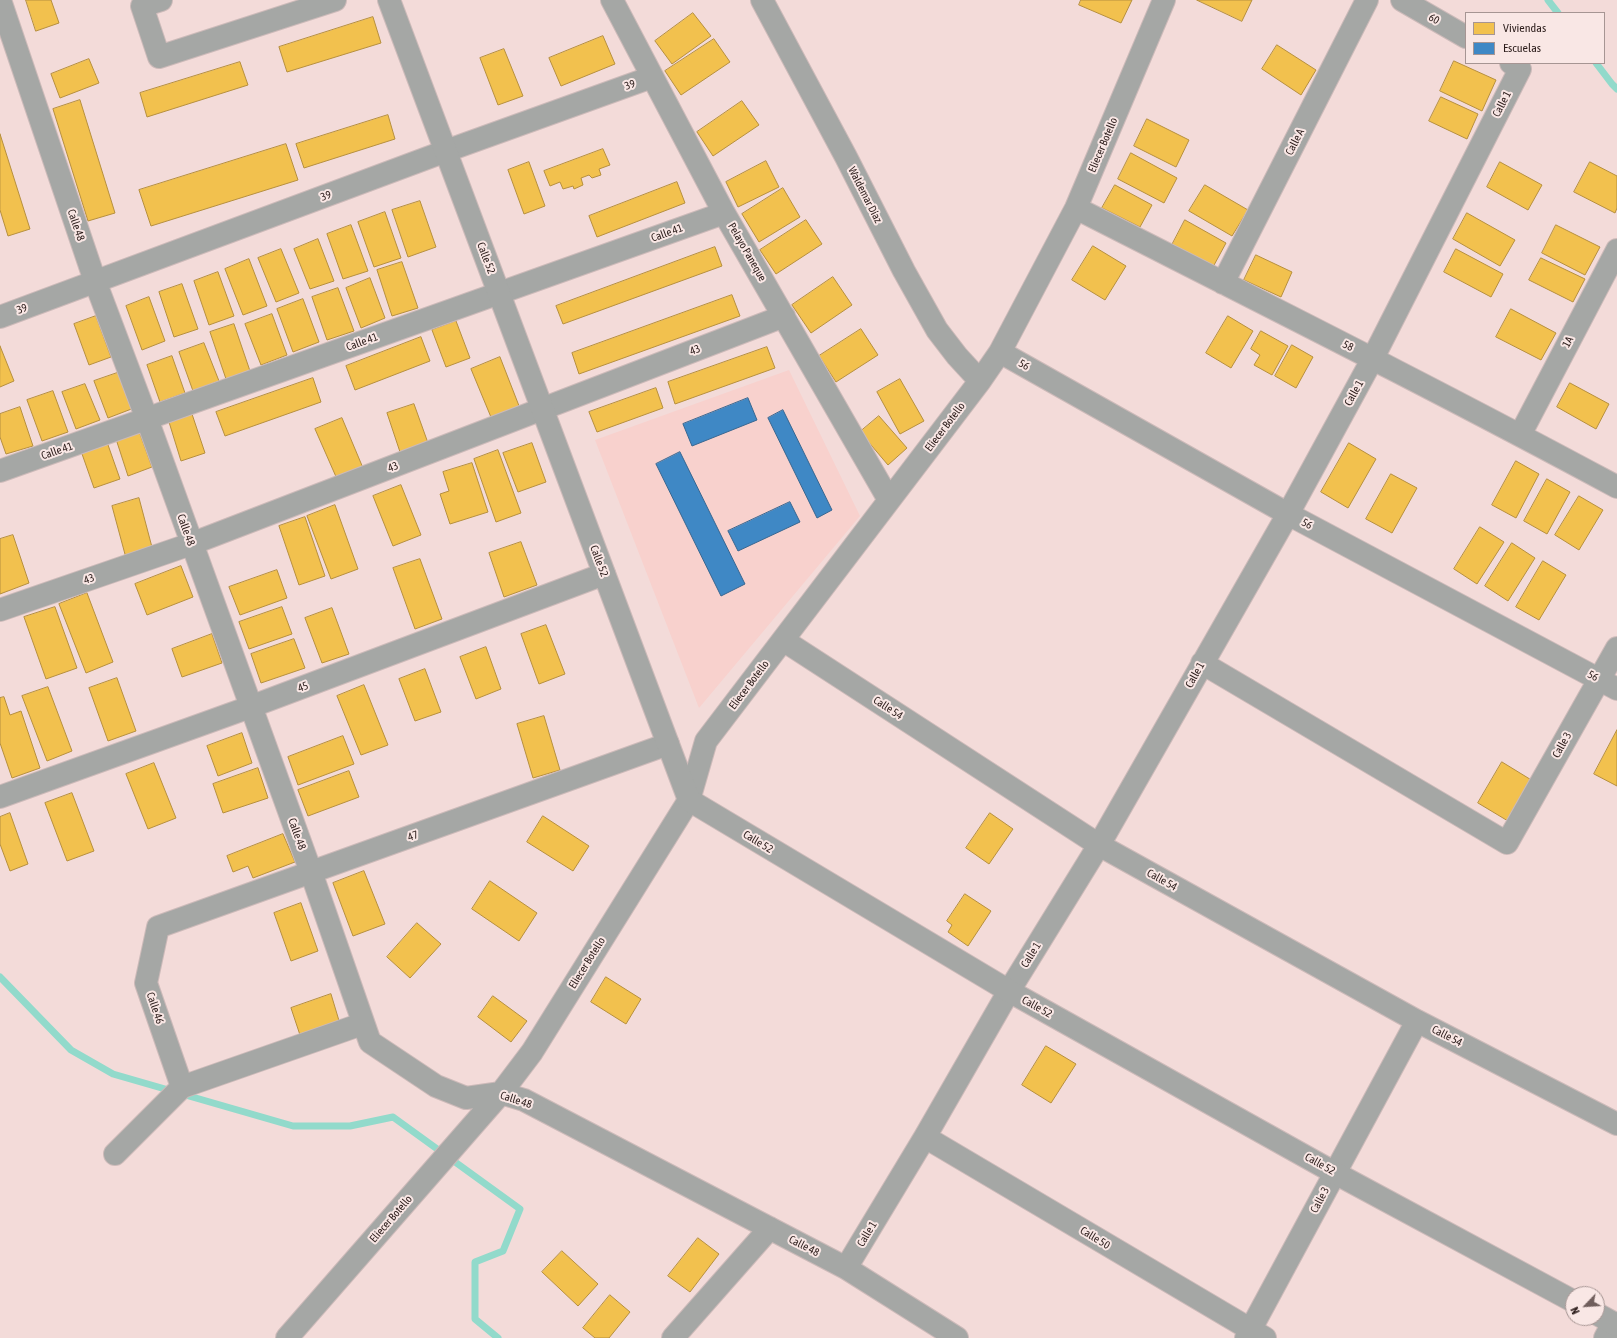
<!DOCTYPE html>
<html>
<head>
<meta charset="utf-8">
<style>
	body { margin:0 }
	#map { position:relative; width:1617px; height:1338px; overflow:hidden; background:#f3dbd9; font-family:"Asap Condensed",sans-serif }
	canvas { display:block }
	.legend { position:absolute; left:1465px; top:12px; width:140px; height:52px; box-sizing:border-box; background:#f9e7e5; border:1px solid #a69593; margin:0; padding:5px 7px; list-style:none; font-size:12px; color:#2a1b19 }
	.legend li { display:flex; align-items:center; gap:8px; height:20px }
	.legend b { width:20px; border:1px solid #a69593 }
	.north { position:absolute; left:1565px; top:1286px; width:40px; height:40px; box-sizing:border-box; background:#f9e7e5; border:1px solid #a69593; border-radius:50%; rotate:245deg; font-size:11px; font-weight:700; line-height:16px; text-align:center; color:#2a1b19 }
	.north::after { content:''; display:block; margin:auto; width:14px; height:18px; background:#705e5c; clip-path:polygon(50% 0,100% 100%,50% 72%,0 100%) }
</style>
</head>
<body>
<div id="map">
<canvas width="1617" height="1338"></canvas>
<ul class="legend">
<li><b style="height:11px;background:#f2c14e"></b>Viviendas</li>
<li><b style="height:11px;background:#3f88c5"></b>Escuelas</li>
</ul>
<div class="north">N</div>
</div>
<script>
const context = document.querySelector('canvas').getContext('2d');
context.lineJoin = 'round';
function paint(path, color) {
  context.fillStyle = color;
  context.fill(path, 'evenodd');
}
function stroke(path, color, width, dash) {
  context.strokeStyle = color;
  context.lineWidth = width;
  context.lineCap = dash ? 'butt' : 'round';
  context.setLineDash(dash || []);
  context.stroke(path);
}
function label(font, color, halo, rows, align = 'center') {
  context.font = font + ' "Asap Condensed",sans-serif';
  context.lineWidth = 4;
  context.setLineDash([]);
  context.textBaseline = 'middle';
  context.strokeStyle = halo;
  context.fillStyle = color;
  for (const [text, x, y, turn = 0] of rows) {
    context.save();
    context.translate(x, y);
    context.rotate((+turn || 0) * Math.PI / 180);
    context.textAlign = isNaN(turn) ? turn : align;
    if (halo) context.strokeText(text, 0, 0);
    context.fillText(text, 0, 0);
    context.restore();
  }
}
const built = new Path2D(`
	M789,370L860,516L699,708L595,440Z`);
const homes = new Path2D(`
	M26,0H51L59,23L36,31Z
	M1081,0H1132L1121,23L1079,5Z
	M1197,0H1252L1242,21Z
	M693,13L711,36L672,64L655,41Z
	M373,17L381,43L287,72L279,47Z
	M603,36L615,64L561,86L549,58Z
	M714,39L730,62L681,95L665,71Z
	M1277,45L1316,70L1301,95L1262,69Z
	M504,49L523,96L498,105L480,58Z
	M89,59L99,83L60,98L51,74Z
	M1454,61L1496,80L1482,111L1440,91Z
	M240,62L248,85L147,117L140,93Z
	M1441,97L1478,114L1467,139L1429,121Z
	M80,100L115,213L88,221L53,109Z
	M742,101L759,125L713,156L697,132Z
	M388,115L395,139L304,168L296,144Z
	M1147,119L1189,140L1176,167L1134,146Z
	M0,134L30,229L8,236L0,210Z
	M286,144L298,180L151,226L139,190Z
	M603,149L610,165L599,169L601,175L592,178L589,175L581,178L583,185L574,189L573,186L563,189L560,182L550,186L544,171Z
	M1131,153L1177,178L1164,203L1118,179Z
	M766,161L779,187L738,207L726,182Z
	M529,162L545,206L524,214L508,170Z
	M1500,162L1542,185L1528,210L1487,187Z
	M1590,162L1617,176V208L1615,213L1574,192Z
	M677,182L685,203L597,237L589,216Z
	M1115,185L1152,205L1140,227L1102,208Z
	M1205,185L1248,210L1232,236L1189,211Z
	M783,188L800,217L759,242L742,214Z
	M420,201L436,247L408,257L392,210Z
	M385,212L401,258L374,267L358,222Z
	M1467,213L1515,240L1500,266L1453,239Z
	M806,220L822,244L776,274L760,250Z
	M1185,220L1226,243L1213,267L1172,245Z
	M351,225L368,271L343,279L327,234Z
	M1556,225L1600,247L1585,275L1542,253Z
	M318,239L334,281L310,289L294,249Z
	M1093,246L1126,266L1105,300L1072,280Z
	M715,247L722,266L563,324L556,306Z
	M281,249L299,293L276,302L258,258Z
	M1456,249L1503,274L1491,297L1444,272Z
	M1256,255L1292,272L1281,297L1244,280Z
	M1541,258L1585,279L1573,302L1529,280Z
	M249,259L267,306L243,315L225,269Z
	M402,262L418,308L392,316L377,270Z
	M218,272L234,316L209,325L194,281Z
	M833,277L852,305L811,333L792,305Z
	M370,278L385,318L361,328L346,288Z
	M182,284L198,329L174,337L159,292Z
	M338,288L354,331L327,340L312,297Z
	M732,295L740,316L579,374L572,353Z
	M149,297L165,341L142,350L126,306Z
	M303,299L319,342L293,352L277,309Z
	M1511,309L1556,333L1541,360L1496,337Z
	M272,314L287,355L261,365L245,324Z
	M96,316L111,357L89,365L74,324Z
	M1228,316L1253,331L1231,368L1206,353Z
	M456,321L470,358L446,367L432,330Z
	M234,324L250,371L226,379L210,332Z
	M861,329L878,355L836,382L819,356Z
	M1261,331L1288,346L1272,375L1254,365L1260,355L1251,349Z
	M421,337L430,361L355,390L346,366Z
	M204,343L219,381L193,391L179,352Z
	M1292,345L1313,357L1296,388L1275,376Z
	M0,346L14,381L0,387Z
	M767,347L775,368L675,404L668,382Z
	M172,356L185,393L160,402L147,365Z
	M500,357L521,411L493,422L471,369Z
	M120,372L134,408L108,418L94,381Z
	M313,378L321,402L225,436L216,412Z
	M900,379L924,421L900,434L877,392Z
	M1570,383L1609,404L1596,429L1557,407Z
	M85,384L100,420L76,429L62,392Z
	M656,388L663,408L597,432L589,412Z
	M53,391L68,432L42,441L27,400Z
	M414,404L428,443L400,452L387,413Z
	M20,407L33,446L6,454L0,437V414Z
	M192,414L205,453L181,461L169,422Z
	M879,416L907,448L888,465L860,432Z
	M342,418L363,468L337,479L315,429Z
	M139,431L152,467L128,476L116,439Z
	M107,442L120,479L94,488L81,451Z
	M532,443L546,482L518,492L503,453Z
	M1349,443L1376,459L1348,508L1321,492Z
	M498,450L521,513L496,522L474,459Z
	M1516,461L1539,474L1516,518L1492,505Z
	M472,463L488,512L450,524L440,494L449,491L443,472Z
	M1391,474L1417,488L1392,533L1366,519Z
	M1547,479L1570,492L1547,534L1524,521Z
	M401,485L421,535L393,546L373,496Z
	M1579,496L1603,510L1579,550L1555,535Z
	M139,498L153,551L126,558L112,506Z
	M335,505L358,569L331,579L307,516Z
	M305,517L325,576L299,585L279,526Z
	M1480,527L1504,542L1477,584L1454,569Z
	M13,535L29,583L0,594V539Z
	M521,542L537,585L504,597L489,553Z
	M1512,543L1535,558L1508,601L1485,586Z
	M420,559L442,619L415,629L393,568Z
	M1543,561L1566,575L1539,620L1516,607Z
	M181,566L193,597L147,615L135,584Z
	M277,570L287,598L240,615L229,587Z
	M87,593L113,662L86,673L59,604Z
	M55,607L77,668L46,679L24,617Z
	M282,607L292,634L249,649L239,622Z
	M332,608L349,654L322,663L305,618Z
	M546,625L565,674L539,684L521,634Z
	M212,634L222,663L182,677L172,649Z
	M294,639L305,668L261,683L251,654Z
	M486,647L501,689L476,699L460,657Z
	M425,669L441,712L415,721L399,679Z
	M117,678L136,731L108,741L89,688Z
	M364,685L388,745L361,755L337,696Z
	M48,687L72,751L47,761L22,696Z
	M4,697L10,715L21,711L40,768L12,778L0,743V698Z
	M544,716L560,770L533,778L517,724Z
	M1617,730V786L1594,774Z
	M242,733L252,763L218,776L207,746Z
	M343,736L354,764L298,785L288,757Z
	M1502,762L1533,781L1508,821L1478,803Z
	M154,763L176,818L148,829L126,774Z
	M258,768L268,798L223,813L213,784Z
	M349,771L359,797L308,816L298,790Z
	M72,793L94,851L67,861L45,803Z
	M10,813L28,864L10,871L0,844V817Z
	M990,813L1013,829L989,864L966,848Z
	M543,816L589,846L573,871L527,842Z
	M283,834L295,862L253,878L248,866L233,872L227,856Z
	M364,871L385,924L353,936L333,883Z
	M490,881L537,913L519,941L472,909Z
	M965,894L991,911L968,946L948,932L952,925L947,921Z
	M301,903L318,951L291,961L274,913Z
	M417,923L441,944L410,978L387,957Z
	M606,977L641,999L626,1024L591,1002Z
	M331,994L340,1024L301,1038L291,1008Z
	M493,996L527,1021L511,1042L478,1017Z
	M1046,1046L1076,1064L1051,1103L1022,1085Z
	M698,1238L719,1254L690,1292L668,1276Z
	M562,1251L598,1284L578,1306L542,1272Z
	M610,1295L630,1312L609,1338H595L583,1328Z`);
const schools = new Path2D(`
	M748,398L757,420L692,446L683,424Z
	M783,410L832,510L817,518L768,418Z
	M680,452L745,584L721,596L656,464Z
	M790,502L800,522L738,551L728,531Z`);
const stream = new Path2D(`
	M1548,0L1558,13
	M1596,63L1612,84L1617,89
	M0,977L71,1050L113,1074L172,1091
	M182,1094L293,1126H350L393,1117L520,1209L503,1251L475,1262V1319L498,1338`);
const minor = new Path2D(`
	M0,0L95,281L147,419L311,872L370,1042L436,1086L466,1098L501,1093L524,1100L846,1268L957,1338
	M161,0L142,6L159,57L335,0
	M612,0L724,213L889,500
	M762,0L846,157L904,271L937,330L957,356L980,381
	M1402,0L1466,37
	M1076,208C1257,300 1439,391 1617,487
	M1223,283L1367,0
	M0,317L446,151L652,77
	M1000,352L1288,514L1617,689
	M1520,435L1617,250
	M0,471L724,213
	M0,610L191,544L784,316
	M783,640L1099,845L1417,1021L1617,1124
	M1202,663L1507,843L1617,648
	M0,797L250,707L604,574
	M182,1087L146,983L158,927L668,744
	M925,1137L1265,1338
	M115,1154L182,1087L362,1024
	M846,1268L925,1137L1009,991L1099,845L1288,514L1373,358L1520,69L1511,63
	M287,1338L501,1093L532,1052L689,800L706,741L980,381L1000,352L1076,208L1164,0
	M673,1338L770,1228
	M1246,1338L1417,1021
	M1605,1338L1613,1323`);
const tertiary = new Path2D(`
	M389,0L689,800L1009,991L1335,1173L1573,1301
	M1597,1314L1617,1325`);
const streetNames = [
	["60",1434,19,30],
	["39",630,85,-20],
	["Calle 1",1502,104,-63],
	["Calle A",1295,142,-63],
	["Eliecer Botello",1103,145,-67],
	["Waldemar Díaz",865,195,63],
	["39",326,196,-20],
	["Calle 48",76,225,71],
	["Calle 41",667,233,-20],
	["Pelayo Paneque",747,252,60],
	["Calle 52",486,258,69],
	["39",22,309,-21],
	["Calle 41",362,342,-20],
	["1A",1568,342,-62],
	["58",1348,346,27],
	["43",695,350,-21],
	["56",1024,365,29],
	["Calle 1",1354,393,-61],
	["Eliecer Botello",945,427,-53],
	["Calle 41",57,451,-19],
	["43",393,467,-21],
	["56",1307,524,28],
	["Calle 48",186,530,70],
	["Calle 52",599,561,69],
	["43",89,579,-19],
	["Calle 1",1195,675,-61],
	["56",1593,676,28],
	["Eliecer Botello",749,685,-53],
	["45",303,687,-21],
	["Calle 54",888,708,33],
	["Calle 3",1562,745,-61],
	["Calle 48",297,834,70],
	["47",413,836,-20],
	["Calle 52",758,842,31],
	["Calle 54",1162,880,29],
	["Calle 1",1031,955,-58],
	["Eliecer Botello",587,963,-58],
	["Calle 52",1037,1007,29],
	["Calle 46",155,1008,71],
	["Calle 54",1447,1036,27],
	["Calle 48",516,1100,18],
	["Calle 52",1320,1164,29],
	["Calle 3",1320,1200,-62],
	["Eliecer Botello",391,1219,-49],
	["Calle 1",867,1234,-59],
	["Calle 50",1095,1238,31],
	["Calle 48",804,1246,27]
];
paint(built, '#f8d1cd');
paint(homes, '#f2c14e');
stroke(homes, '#b68f3e', 1);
paint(schools, '#3f88c5');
stroke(schools, '#396791', 1);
stroke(stream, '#92dacb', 7);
stroke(minor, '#ccbab9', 24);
stroke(tertiary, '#ccbab9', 24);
stroke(minor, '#a5a7a5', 22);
stroke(tertiary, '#a5a7a5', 22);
label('11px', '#2a1b19', '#f9e7e5', streetNames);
</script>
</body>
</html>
